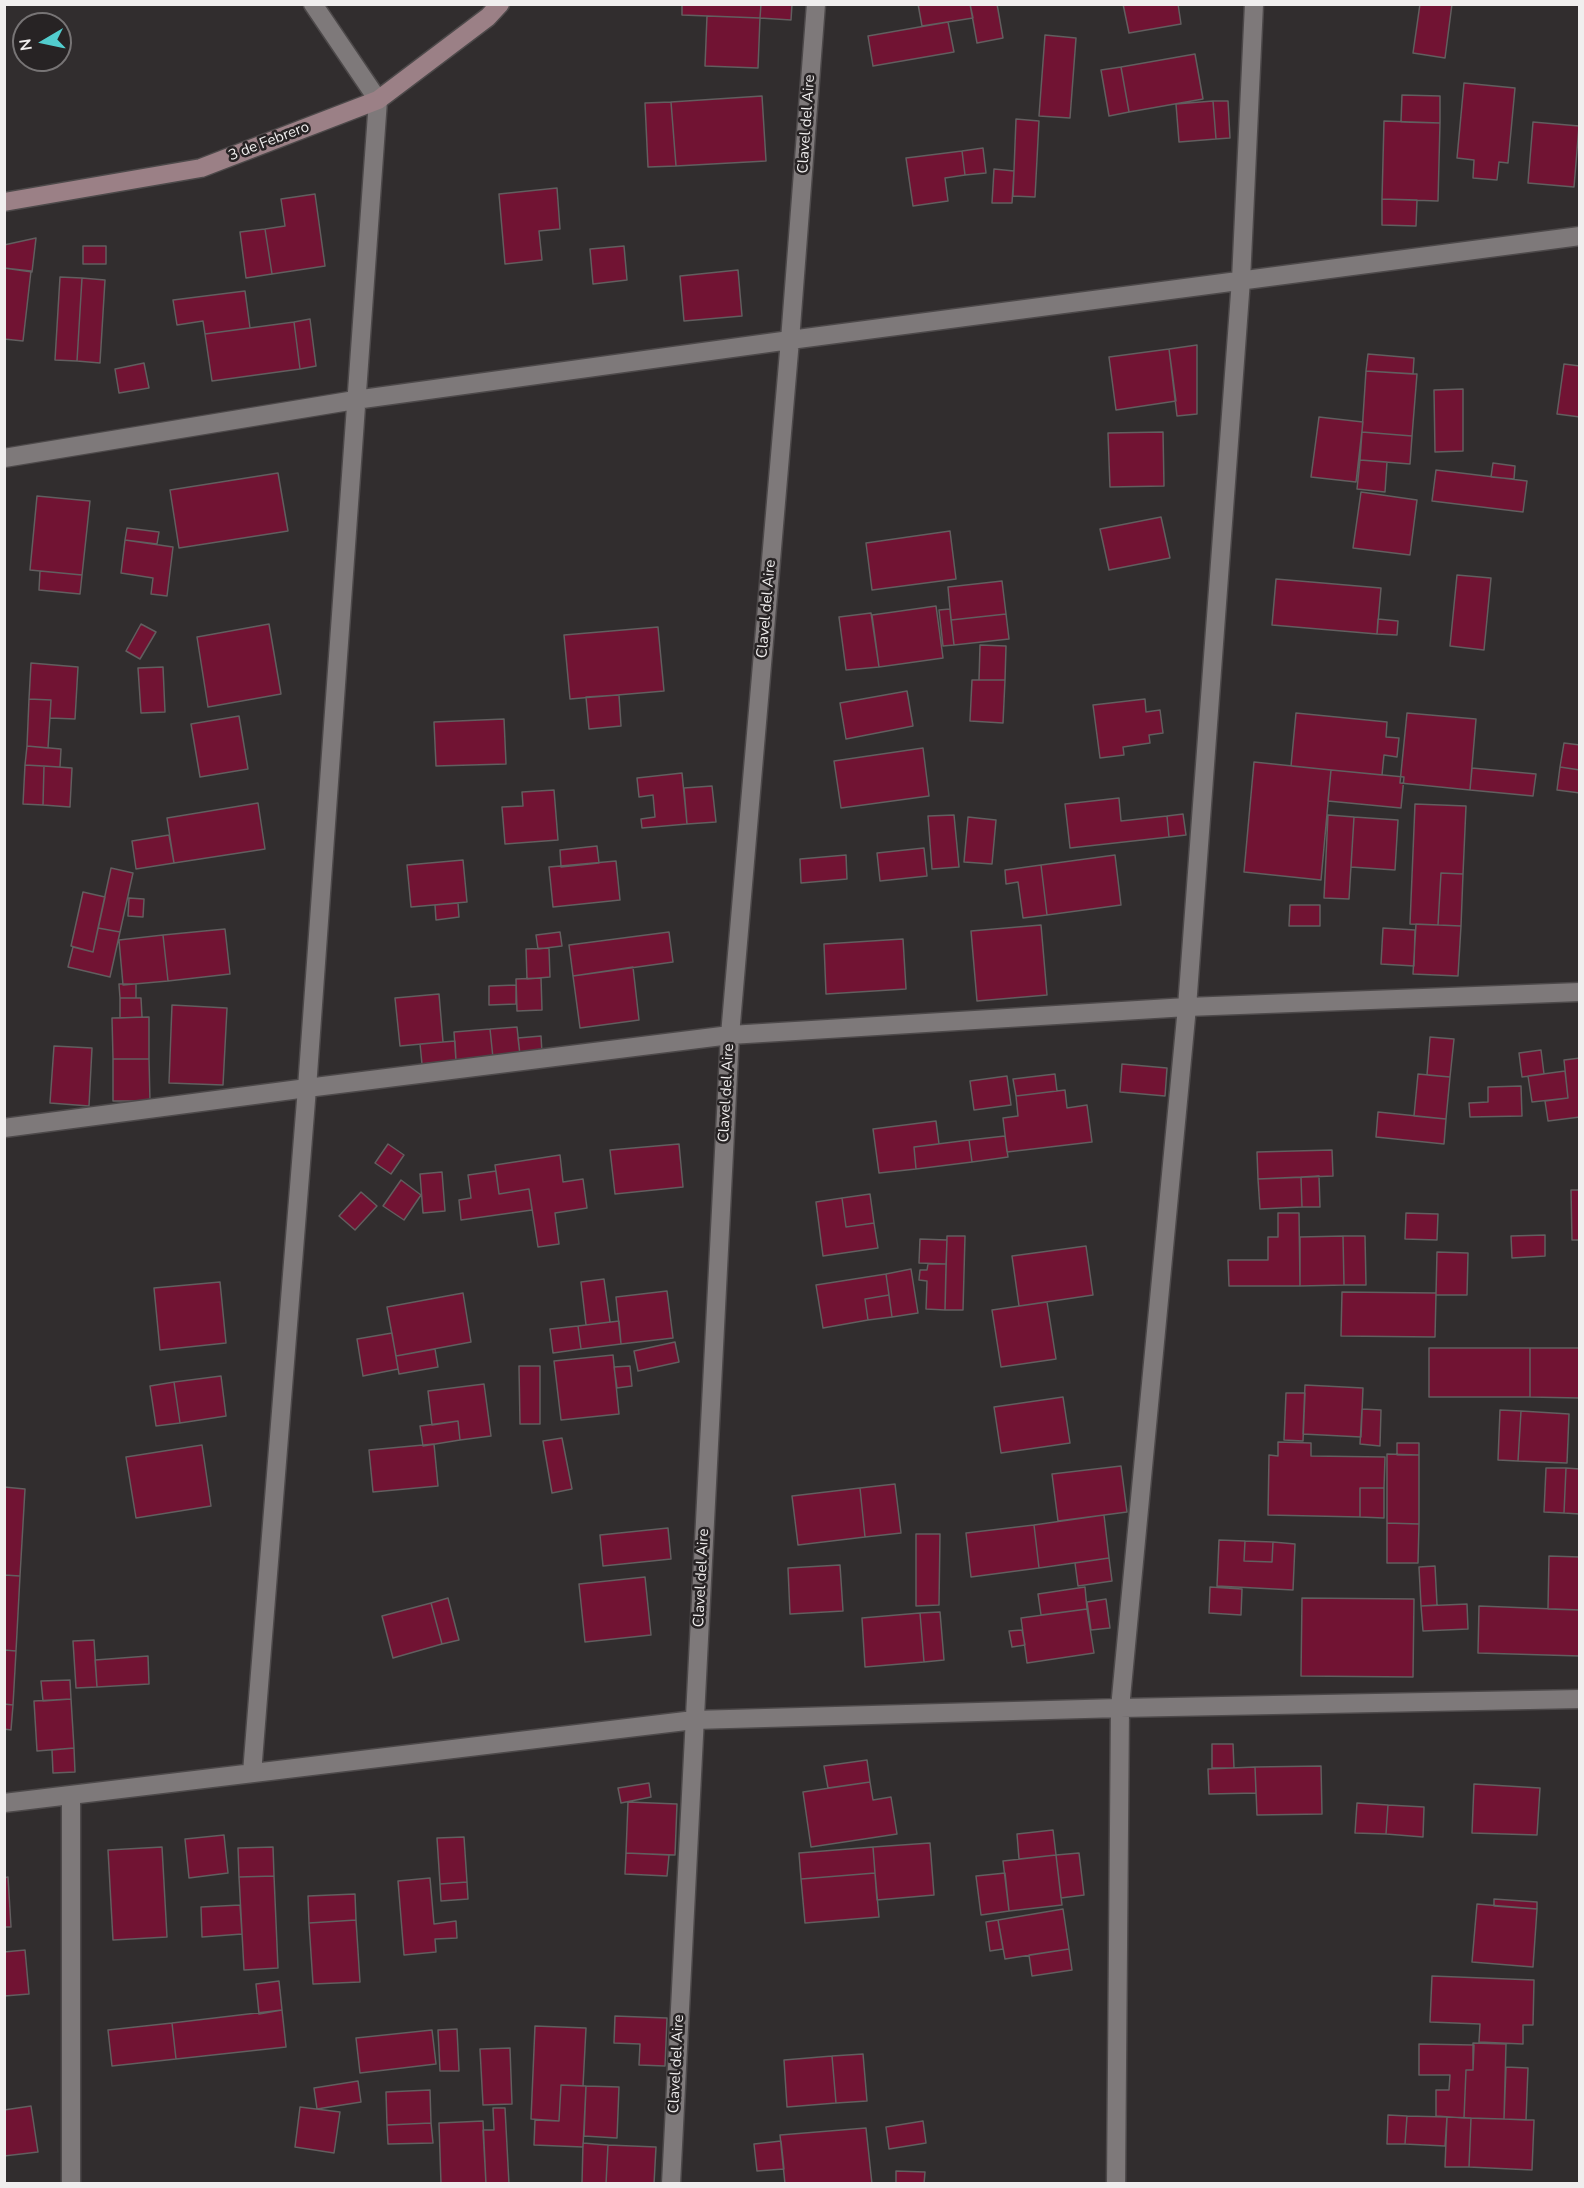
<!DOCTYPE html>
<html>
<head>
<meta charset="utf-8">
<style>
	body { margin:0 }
	#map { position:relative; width:1584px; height:2188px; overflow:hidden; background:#312d2e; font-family:"Nunito Sans",sans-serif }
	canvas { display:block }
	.frame { position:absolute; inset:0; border:6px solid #f0eeee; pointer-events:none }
	.north { position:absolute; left:12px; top:12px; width:60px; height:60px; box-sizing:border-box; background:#272324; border:2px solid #777475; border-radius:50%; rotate:261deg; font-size:16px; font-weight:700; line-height:24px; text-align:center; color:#f0eeee }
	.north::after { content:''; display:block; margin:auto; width:21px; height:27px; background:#52cdce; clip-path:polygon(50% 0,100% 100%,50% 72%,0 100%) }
</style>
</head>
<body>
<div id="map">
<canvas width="1584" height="2188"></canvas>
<div class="frame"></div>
<div class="north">N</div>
</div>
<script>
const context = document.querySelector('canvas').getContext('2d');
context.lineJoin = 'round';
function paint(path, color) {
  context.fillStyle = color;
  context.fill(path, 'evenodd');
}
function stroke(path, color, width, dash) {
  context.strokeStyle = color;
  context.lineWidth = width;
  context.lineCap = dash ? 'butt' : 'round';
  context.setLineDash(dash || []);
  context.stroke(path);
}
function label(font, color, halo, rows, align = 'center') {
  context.font = font + ' "Nunito Sans",sans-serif';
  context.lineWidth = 5;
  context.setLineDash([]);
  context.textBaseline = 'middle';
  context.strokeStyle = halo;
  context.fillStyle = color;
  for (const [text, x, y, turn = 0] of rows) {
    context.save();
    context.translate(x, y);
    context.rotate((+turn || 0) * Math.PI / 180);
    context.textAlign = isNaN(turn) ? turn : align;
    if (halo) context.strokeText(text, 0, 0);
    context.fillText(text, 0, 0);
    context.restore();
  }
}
const building = new Path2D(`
	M682,4H761L760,18L682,15Z
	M761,4H792L791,20L760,18Z
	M918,4H970L973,18L922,26Z
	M970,4H997L1003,38L977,43Z
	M1123,4H1178L1181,24L1129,33Z
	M1420,4H1452L1445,58L1413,53Z
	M707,16L760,18L758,68L705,66Z
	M948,22L954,52L873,66L868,36Z
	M1045,35L1076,38L1070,118L1039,116Z
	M1195,54L1203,99L1129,112L1121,67Z
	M1121,67L1129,112L1109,116L1101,70Z
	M1464,83L1515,88L1508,163L1499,162L1497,180L1473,178L1474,160L1457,158Z
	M1402,95L1440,96V123L1401,122Z
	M762,96L766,161L676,166L671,102Z
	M1213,101H1228L1230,138L1216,139Z
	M1213,101L1216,139L1179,142L1176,104Z
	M671,102L676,166L648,167L645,103Z
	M1016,119L1039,121L1035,197L1013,196Z
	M1384,121L1440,123L1438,201L1382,199Z
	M1533,122L1579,126L1574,187L1528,183Z
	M983,148L986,173L965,175L962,151Z
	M962,151L965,175L945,178L948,201L913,206L906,158Z
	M994,169L1014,171L1012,203H992Z
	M557,188L560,229L539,231L542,260L505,264L499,194Z
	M315,194L325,266L272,274L265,229L285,226L281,199Z
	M1382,199L1417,200L1416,226L1382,225Z
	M265,229L272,274L246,278L240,232Z
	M36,238L32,272L4,268V245Z
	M83,246H106V264H83Z
	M624,246L627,280L593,284L590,249Z
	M4,268L31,271L23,341L4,339Z
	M738,270L742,316L684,321L680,276Z
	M60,277L82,278L77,361L55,360Z
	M82,278L105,280L100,363L77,361Z
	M245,291L250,328L205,334L203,321L177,325L173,300Z
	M310,319L316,366L300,369L294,322Z
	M294,322L300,369L212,381L205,334Z
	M1197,345V414L1177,416L1169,349Z
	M1169,349L1176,401L1116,410L1109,357Z
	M1368,354L1414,358L1413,374L1366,371Z
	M144,363L149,388L119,393L115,369Z
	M1564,364L1580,366V417L1557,414Z
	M1366,371L1417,374L1412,436L1362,432Z
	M1463,389V451L1435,452L1434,390Z
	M1319,417L1363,422L1356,482L1311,477Z
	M1163,432L1164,486L1110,487L1108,433Z
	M1362,432L1412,436L1410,464L1360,460Z
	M1360,460L1387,462L1385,492L1357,489Z
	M1493,463L1515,466L1514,479L1491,477Z
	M1436,470L1527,481L1523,512L1432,501Z
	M278,473L288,531L179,548L170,490Z
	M1361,492L1417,500L1410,555L1353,548Z
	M37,496L90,501L82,575L30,570Z
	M1161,517L1170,558L1109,570L1100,529Z
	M127,528L159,532L157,544L125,540Z
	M950,531L956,579L872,590L866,543Z
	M125,540L173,547L167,596L151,594L153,578L121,573Z
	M40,571L82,575L80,594L39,590Z
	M1457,575L1491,578L1484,650L1450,646Z
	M1276,579L1381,588L1377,634L1272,625Z
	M1002,581L1006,614L951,620L948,587Z
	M936,606L943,658L879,667L872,615Z
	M950,609L954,645L943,646L939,610Z
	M871,613L879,667L846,670L839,617Z
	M1006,614L1009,639L954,645L951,620Z
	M1378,619L1398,621L1397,635L1377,634Z
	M141,624L156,632L140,659L126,651Z
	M269,624L281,694L208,707L197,637Z
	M658,627L664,691L570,699L564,635Z
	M980,645L1006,646L1005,680H979Z
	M31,663L78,667L75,719L50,718L51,700L29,699Z
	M163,667L165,712L141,713L138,668Z
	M972,680H1005L1003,723L970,721Z
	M907,691L913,726L846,739L840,703Z
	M619,695L621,726L589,729L586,697Z
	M29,699L51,700L48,748L27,746Z
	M1145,699L1146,712L1160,710L1163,733L1149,735L1150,743L1123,747L1124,755L1100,758L1093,705Z
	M1296,713L1387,722L1386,737L1399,738L1397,757L1384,755L1382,775L1291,766Z
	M1407,713L1476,719L1470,790L1400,783Z
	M239,716L248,769L200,777L191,724Z
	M504,719L506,764L436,766L434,722Z
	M1564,743L1580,745V770L1560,767Z
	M27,746L61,749L60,767L25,765Z
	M923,748L929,796L841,808L834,761Z
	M1254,762L1331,770L1321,880L1244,872Z
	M25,765L44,766L43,805L23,804Z
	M44,766L72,768L70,807L43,805Z
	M1560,767L1580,770V793L1557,790Z
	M1472,768L1536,774L1533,796L1470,790Z
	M1331,770L1404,777L1401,808L1328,801Z
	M682,773L687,824L642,828L641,819L655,817L653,795L639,797L637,778Z
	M712,786L716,822L687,824L684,788Z
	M554,790L558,840L505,844L502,807L523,806L522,792Z
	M1119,798L1121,821L1167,816L1169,837L1070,848L1065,804Z
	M258,803L265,849L174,863L167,818Z
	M1415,804L1466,806L1463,874L1441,873L1438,925L1410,924Z
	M1183,814L1186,835L1169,837L1167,816Z
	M954,815L959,867L932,869L928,816Z
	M1328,815L1354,817L1349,899L1324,898Z
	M968,817L996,820L992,864L964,862Z
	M1354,817L1398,820L1395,870L1351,867Z
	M169,835L174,863L136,869L132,841Z
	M597,846L599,863L561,867L560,850Z
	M924,848L927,876L880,881L877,853Z
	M846,855L847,879L801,883L800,859Z
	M1115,855L1121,905L1047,915L1041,865Z
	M463,860L467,902L411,907L407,865Z
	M616,861L620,900L553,907L549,867Z
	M1041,865L1047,915L1023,918L1018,882L1006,884L1005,870Z
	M111,868L133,873L120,932L98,928Z
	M1441,873L1463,874L1461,926L1438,925Z
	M83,892L105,897L93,952L71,946Z
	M129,898L144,899L143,917L128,916Z
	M458,903L459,917L436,920L435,905Z
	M1290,905H1320V926H1289Z
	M1416,924L1461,926L1458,976L1413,974Z
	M1041,925L1047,995L977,1001L971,931Z
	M98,928L120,932L110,977L68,967L73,947L93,952Z
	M1383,928L1415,930L1414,966L1381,964Z
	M225,929L230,974L168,981L163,935Z
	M560,932L562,946L538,949L536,935Z
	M669,932L673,962L573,976L569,945Z
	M163,935L168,981L123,985L119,940Z
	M903,939L906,989L826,994L824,944Z
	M549,948L550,977L527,979L526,949Z
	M633,967L639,1020L580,1028L573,976Z
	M541,978L542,1010L517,1011L516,979Z
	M119,984H136V998H120Z
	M516,985V1004L489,1005V986Z
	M439,994L443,1042L400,1046L395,998Z
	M120,998H141L142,1017L120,1018Z
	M172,1005L227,1008L223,1085L169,1083Z
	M149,1017V1059H113L112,1018Z
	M517,1027L520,1055L493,1058L490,1029Z
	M490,1029L493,1058L456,1061L454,1032Z
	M541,1036L542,1053L520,1055L518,1038Z
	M1430,1037L1454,1039L1450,1077L1427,1075Z
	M455,1041L456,1061L422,1064L420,1044Z
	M54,1046L92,1048L89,1106L50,1103Z
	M1541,1050L1544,1074L1522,1077L1519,1053Z
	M1580,1058V1117L1548,1121L1545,1101L1568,1098L1564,1060Z
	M113,1059H149L150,1101H113Z
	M1122,1064L1167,1068L1165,1096L1120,1092Z
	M1565,1071L1568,1098L1532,1102L1528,1076Z
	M1055,1074L1057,1091L1016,1096L1013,1079Z
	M1418,1074L1450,1077L1446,1119L1414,1116Z
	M1007,1076L1011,1105L974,1110L970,1081Z
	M1521,1086L1522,1116L1470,1117L1469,1103L1488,1102V1087Z
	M1065,1090L1067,1108L1087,1105L1092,1142L1007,1152L1003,1118L1018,1116L1016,1096Z
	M1378,1112L1446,1119L1444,1144L1376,1137Z
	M936,1121L939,1144L914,1147L916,1169L879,1173L873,1129Z
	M1005,1136L1008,1157L972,1162L969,1140Z
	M969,1140L972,1162L916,1169L914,1147Z
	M388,1144L404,1155L391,1174L375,1163Z
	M679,1144L683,1187L615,1194L610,1150Z
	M1332,1150L1333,1176L1258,1179L1257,1152Z
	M560,1155L563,1182L583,1179L587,1208L555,1213L559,1244L538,1247L529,1189L499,1194L495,1165Z
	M496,1171L499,1194L529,1189L532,1210L461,1220L459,1200L471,1198L468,1175Z
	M442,1172L445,1211L423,1213L420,1174Z
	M1319,1176L1320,1207H1302L1301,1177Z
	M1301,1177L1302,1207L1260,1209L1258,1179Z
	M401,1180L421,1195L404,1220L383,1206Z
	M1571,1190H1580V1240H1572Z
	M361,1192L377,1206L355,1230L339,1216Z
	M870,1194L874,1223L846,1227L842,1198Z
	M842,1198L846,1227L874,1223L878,1248L823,1256L816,1202Z
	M1278,1213H1299L1300,1286H1229L1228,1260H1268V1237H1278Z
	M1406,1213L1438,1214L1437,1240L1405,1239Z
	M1545,1235V1256L1512,1258L1511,1236Z
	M947,1236H965L963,1310H945Z
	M1343,1236H1365L1366,1285H1344Z
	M1343,1236L1344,1285L1300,1286V1237Z
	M920,1239L947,1240L946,1264L919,1263Z
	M1086,1246L1093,1295L1019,1306L1012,1256Z
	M1437,1252L1468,1253L1467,1295H1436Z
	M928,1264H946L945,1310L926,1309L927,1281L919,1280L920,1270H927Z
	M911,1269L918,1313L892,1317L886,1274Z
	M886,1274L889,1295L865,1299L868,1320L823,1328L816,1285Z
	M604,1279L610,1322L586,1325L581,1282Z
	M220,1282L226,1343L160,1350L154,1288Z
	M667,1291L673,1338L621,1344L616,1297Z
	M1342,1292L1436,1293L1435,1337L1341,1336Z
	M463,1293L471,1342L396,1356L387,1307Z
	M889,1295L892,1317L868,1320L865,1299Z
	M1047,1302L1056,1359L1001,1367L992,1310Z
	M619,1321L621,1344L581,1349L578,1326Z
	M578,1326L581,1349L553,1353L550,1329Z
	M392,1333L398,1369L363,1376L357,1339Z
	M675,1342L679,1362L638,1371L634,1351Z
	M1429,1348H1530V1397H1429Z
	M1530,1348H1580V1398L1530,1397Z
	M435,1349L438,1367L399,1374L396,1356Z
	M613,1355L619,1414L561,1420L554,1361Z
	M519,1366H540V1424H520Z
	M630,1366L632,1386L617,1388L614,1367Z
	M221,1376L226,1416L180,1423L174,1382Z
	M174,1382L180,1423L156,1426L150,1386Z
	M484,1384L491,1436L460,1440L458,1421L432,1425L428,1391Z
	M1305,1385L1363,1388L1361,1437L1303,1434Z
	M1286,1393H1305L1303,1441L1284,1440Z
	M1063,1397L1070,1443L1001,1453L994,1407Z
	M1362,1409L1381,1410L1380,1446L1360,1444Z
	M1500,1410L1521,1411L1518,1461L1498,1460Z
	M1521,1411L1569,1414L1567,1463L1518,1461Z
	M458,1421L460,1440L423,1446L420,1426Z
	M562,1438L572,1489L552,1493L543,1441Z
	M1278,1442L1311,1443V1456L1385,1457L1384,1488H1360V1517L1268,1515L1269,1455L1278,1456Z
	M1397,1443H1419V1455H1397Z
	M434,1444L438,1486L373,1492L369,1450Z
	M202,1445L211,1506L136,1518L126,1457Z
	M1387,1454L1419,1455V1524L1387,1523Z
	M1121,1466L1127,1512L1058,1521L1052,1474Z
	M1546,1468H1566L1564,1513L1544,1512Z
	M1566,1468L1580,1469V1514L1564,1513Z
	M895,1484L901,1533L865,1537L860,1488Z
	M4,1487L25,1489L20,1576L4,1575Z
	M860,1488L865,1537L798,1545L792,1496Z
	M1360,1488H1384V1518L1360,1517Z
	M1104,1515L1109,1558L1039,1568L1034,1525Z
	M1387,1523L1419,1524L1418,1563H1387Z
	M1034,1525L1039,1568L971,1577L966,1533Z
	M668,1528L671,1559L603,1566L600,1535Z
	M916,1534H940L939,1605L916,1606Z
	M1219,1540L1245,1541L1244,1561L1272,1562L1273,1542L1295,1544L1293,1590L1217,1586Z
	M1245,1541L1273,1542L1272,1562L1244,1561Z
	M1549,1556L1580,1557V1610L1548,1609Z
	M1109,1558L1112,1581L1078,1586L1075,1563Z
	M840,1565L843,1611L790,1614L788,1568Z
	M1435,1566L1437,1605L1421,1606L1419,1567Z
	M4,1575L20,1576L16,1651L4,1650Z
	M645,1577L651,1635L585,1642L579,1584Z
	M1085,1587L1087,1609L1041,1615L1038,1594Z
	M1210,1587L1242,1589L1241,1615L1209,1613Z
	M448,1598L459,1640L442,1644L431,1603Z
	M1302,1598L1414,1599L1413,1677L1301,1676Z
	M1106,1599L1110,1628L1091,1630L1087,1602Z
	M431,1603L442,1644L393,1658L382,1616Z
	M1467,1604L1468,1629L1423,1631L1421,1606Z
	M1479,1606L1580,1610V1656L1478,1653Z
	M1087,1609L1094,1653L1027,1663L1021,1618Z
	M940,1612L944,1660L924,1662L920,1613Z
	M920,1613L924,1662L865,1667L862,1618Z
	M1022,1630L1025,1645L1012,1647L1009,1631Z
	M94,1640L97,1687L76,1688L73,1641Z
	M4,1650L16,1651L13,1705L4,1704Z
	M148,1656L149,1684L97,1687L95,1660Z
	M70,1680L71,1699L43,1701L41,1681Z
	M71,1699L74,1748L37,1751L34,1701Z
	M4,1704L13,1705L11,1730L4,1729Z
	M1212,1744H1233L1234,1768H1212Z
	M74,1748L75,1772L53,1773L52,1750Z
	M867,1760L870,1782L828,1788L824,1766Z
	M1321,1766L1322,1814L1257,1815L1255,1767Z
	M1255,1767L1256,1793L1209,1794L1208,1769Z
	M870,1782L873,1800L891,1797L897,1834L811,1847L803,1792Z
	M649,1783L651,1797L621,1803L618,1788Z
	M1474,1784L1540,1788L1537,1835L1472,1833Z
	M628,1802L677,1804L675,1855L626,1853Z
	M1357,1803L1388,1805L1386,1834L1355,1833Z
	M1388,1805L1424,1807L1423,1837L1386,1834Z
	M1053,1830L1056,1855L1019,1859L1017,1834Z
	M224,1835L228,1873L189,1878L185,1839Z
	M464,1837L467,1882L440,1884L437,1838Z
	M930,1843L934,1895L877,1900L873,1847Z
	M162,1847L167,1937L113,1940L108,1850Z
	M273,1847L274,1876L239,1877L238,1848Z
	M873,1847L875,1873L801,1879L799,1853Z
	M626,1853L669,1855L667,1876L625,1874Z
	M1079,1853L1084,1895L1061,1898L1056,1855Z
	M1056,1855L1062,1905L1009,1911L1003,1861Z
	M875,1873L879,1917L805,1923L801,1879Z
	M1005,1873L1009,1911L981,1915L976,1876Z
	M274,1876L278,1968L244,1970L239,1877Z
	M8,1877L11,1927H4V1878Z
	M430,1878L434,1924L456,1921L457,1938L435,1939L436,1952L404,1955L398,1881Z
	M467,1882L468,1899L441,1901L440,1884Z
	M355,1894L356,1920L309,1923L308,1896Z
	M1494,1899L1537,1902V1909L1494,1906Z
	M1477,1904L1537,1909L1533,1967L1472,1962Z
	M240,1905L242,1934L202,1937L201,1907Z
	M1063,1909L1069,1949L1005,1959L998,1920Z
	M356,1920L360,1982L313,1984L309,1923Z
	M998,1920L1003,1949L990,1951L986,1922Z
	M1069,1949L1072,1970L1032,1976L1029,1955Z
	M25,1950L29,1994L4,1996V1952Z
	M1432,1976L1534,1980L1533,2025H1523V2044L1479,2042L1480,2024L1430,2022Z
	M279,1981L282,2010L259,2014L256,1984Z
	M282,2010L286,2047L176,2059L172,2023Z
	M615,2016L667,2018L665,2066L639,2065L640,2044L614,2043Z
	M172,2023L176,2059L112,2066L108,2030Z
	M535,2026L586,2028L583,2086L561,2085L559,2121L531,2119Z
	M457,2029L459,2071H440L438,2030Z
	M432,2030L436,2064L360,2073L356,2038Z
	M1473,2043L1506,2044L1504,2119L1464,2118L1466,2070H1473Z
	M1419,2044L1474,2045L1473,2070H1466L1464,2118L1436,2116V2090H1449L1450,2075H1419Z
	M510,2048L512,2104L483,2105L480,2049Z
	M863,2054L867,2101L836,2103L832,2056Z
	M832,2056L836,2103L787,2107L784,2060Z
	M1506,2067L1528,2068L1526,2120L1504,2119Z
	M358,2081L361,2102L317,2109L314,2088Z
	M561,2085L586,2086L583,2147L534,2145L535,2120L559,2121Z
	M586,2086L619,2087L617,2138L584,2136Z
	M430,2090L431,2123L387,2125L386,2092Z
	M31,2106L38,2152L4,2156V2110Z
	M300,2107L340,2112L334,2153L295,2147Z
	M493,2108H505L509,2184H486L483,2130H494Z
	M1388,2115L1407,2116L1405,2144H1387Z
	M1407,2116L1447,2117L1445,2146L1405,2144Z
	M1447,2117L1471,2118L1469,2167H1445Z
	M1471,2118L1534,2120L1532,2170L1469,2167Z
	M483,2121L486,2184H441L439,2123Z
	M923,2121L926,2143L889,2149L886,2127Z
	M431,2123L433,2143L388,2144L387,2125Z
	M866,2128L872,2184H785L780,2135Z
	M781,2141L784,2169L757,2171L754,2144Z
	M583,2143L608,2145L606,2184L582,2183Z
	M608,2145L656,2147L654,2184H606Z
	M896,2171L925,2172L924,2184H896Z`);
const street = new Path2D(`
	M4,458L355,400L790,340L1580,236
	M4,1128L307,1088L730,1035L1187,1007L1580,992
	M252,1773L307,1088L378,100L313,4
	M71,1795V2184
	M4,1803L694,1720L1120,1708L1580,1699
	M671,2184L730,1035L790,340L816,4
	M1116,2184L1120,1708L1187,1007L1241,280L1254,4`);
const secondary = new Path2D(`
	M4,202L201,168L378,100L488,17L500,4`);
const streetNames = [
	["Clavel del Aire",807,124,-86],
	["3 de Febrero",269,142,-21],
	["Clavel del Aire",767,609,-85],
	["Clavel del Aire",727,1093,-87],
	["Clavel del Aire",702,1578,-87],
	["Clavel del Aire",677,2064,-87]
];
paint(building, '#711333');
stroke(building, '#625e5f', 1.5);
stroke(street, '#4d494a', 21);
stroke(secondary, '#4d494a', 21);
stroke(street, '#7e797a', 18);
stroke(secondary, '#9b8086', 18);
label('15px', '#f0eeee', '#272324', streetNames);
</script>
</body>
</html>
